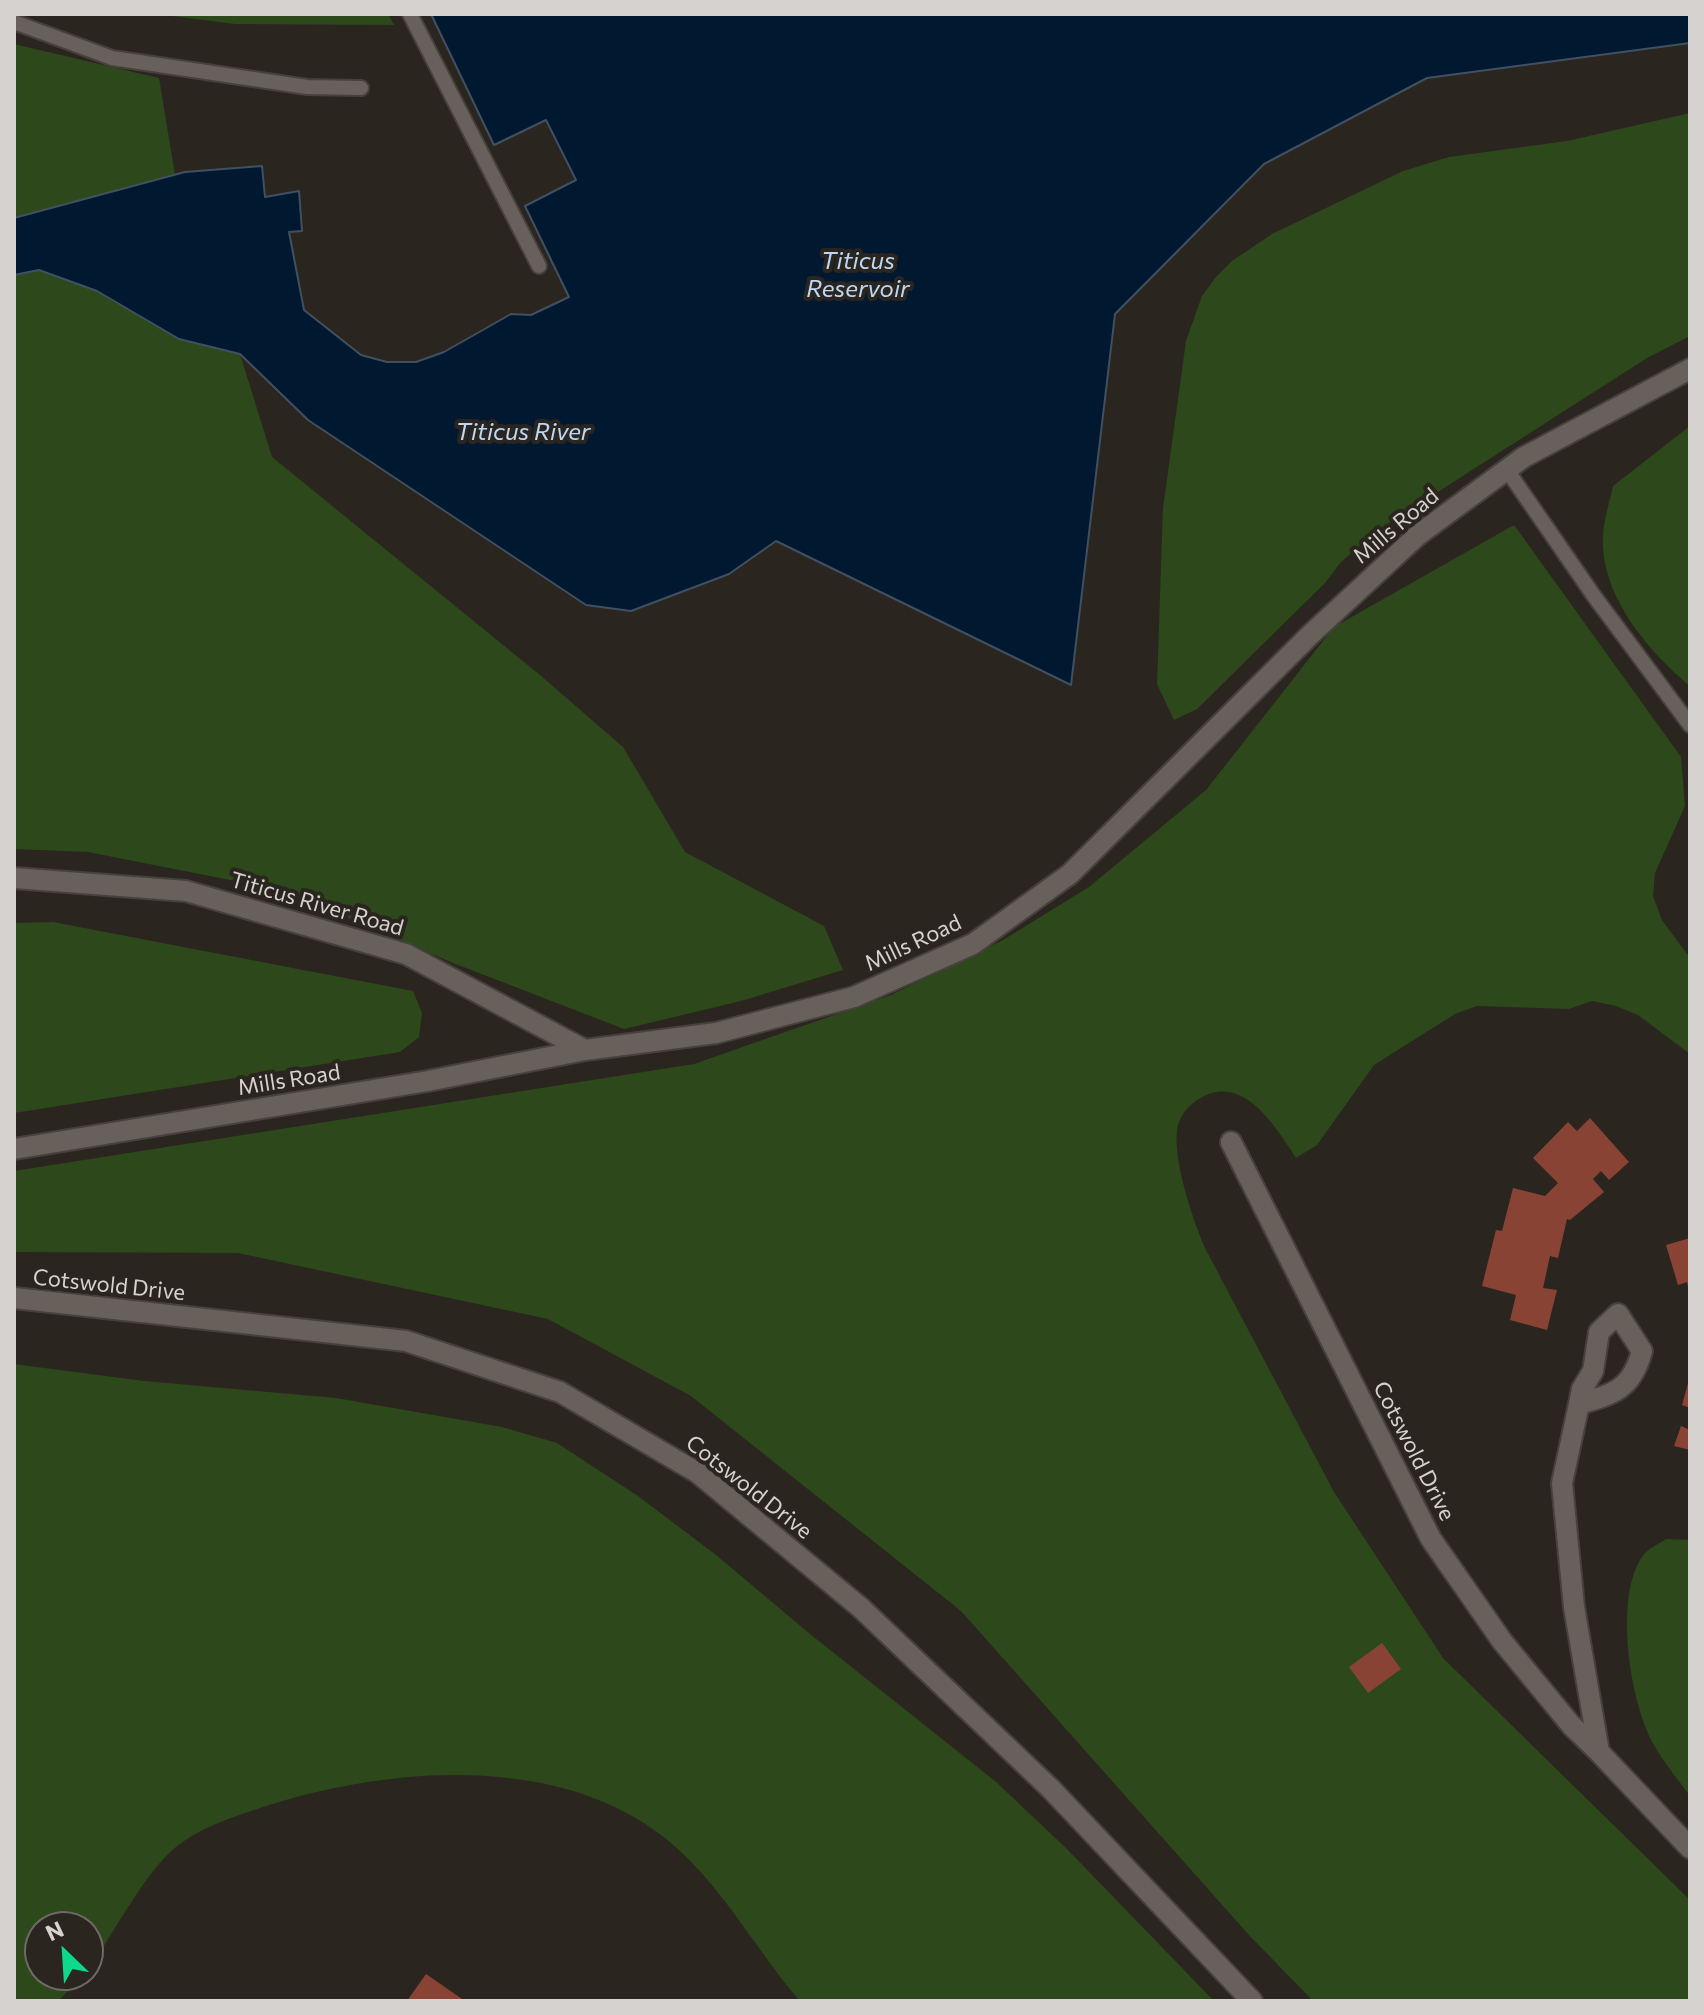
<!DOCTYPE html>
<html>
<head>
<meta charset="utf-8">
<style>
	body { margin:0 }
	#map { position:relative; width:1704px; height:2015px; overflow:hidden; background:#2b2520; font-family:Commissioner,sans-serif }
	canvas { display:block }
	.frame { position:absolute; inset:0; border:16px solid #d6d2cf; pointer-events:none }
	.north { position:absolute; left:24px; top:1911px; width:80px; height:80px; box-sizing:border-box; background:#2b2520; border:2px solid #6f6a66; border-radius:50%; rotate:335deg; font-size:22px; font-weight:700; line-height:32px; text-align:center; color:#d6d2cf }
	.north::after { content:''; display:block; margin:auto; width:28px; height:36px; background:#0dd98a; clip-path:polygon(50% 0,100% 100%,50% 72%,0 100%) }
</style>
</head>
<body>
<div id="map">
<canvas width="1704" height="2015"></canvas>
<div class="frame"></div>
<div class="north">N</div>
</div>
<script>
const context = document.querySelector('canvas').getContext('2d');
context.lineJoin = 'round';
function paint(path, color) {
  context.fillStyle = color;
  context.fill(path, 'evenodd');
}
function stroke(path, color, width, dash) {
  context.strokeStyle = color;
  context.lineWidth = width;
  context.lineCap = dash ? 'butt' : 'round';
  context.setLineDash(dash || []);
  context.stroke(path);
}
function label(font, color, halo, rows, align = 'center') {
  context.font = font + ' Commissioner,sans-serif';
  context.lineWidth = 8;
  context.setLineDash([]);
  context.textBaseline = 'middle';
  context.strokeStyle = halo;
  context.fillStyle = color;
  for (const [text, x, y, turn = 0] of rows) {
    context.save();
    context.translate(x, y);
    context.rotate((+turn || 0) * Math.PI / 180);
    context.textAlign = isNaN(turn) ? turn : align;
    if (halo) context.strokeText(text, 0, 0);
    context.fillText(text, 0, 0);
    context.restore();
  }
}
const green = new Path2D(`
	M157,14H388L394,25L235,24Z
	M14,44L159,78L175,175L14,218Z
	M1690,113V336L1647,358L1380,529L1341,562L1325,583L1197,709L1174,720L1157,684L1163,508L1186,341L1202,296L1216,277L1232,261L1272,234L1403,171L1449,157L1567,141Z
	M39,270L97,291L179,339L240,354L272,457L540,675L623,747L685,852L824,926L843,970L741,1001L624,1029L453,963L286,891L88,852L14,849V275Z
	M1690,426V686C1648,651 1599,594 1603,534C1604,518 1610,501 1613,486Z
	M1514,525L1681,757L1685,806L1655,873L1653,896L1662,920L1690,958V1054L1638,1015L1616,1006L1592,1001L1569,1009L1477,1006L1455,1014L1374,1065L1317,1145L1296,1158C1275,1126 1242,1070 1197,1100C1187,1107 1179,1117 1177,1130C1173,1161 1193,1221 1206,1250L1334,1492L1443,1658L1690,1900V2001H1313L1248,1934L961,1611L691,1396L548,1319L238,1253L14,1252V1171L694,1064L891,995L1003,940L1089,887L1206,790L1334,627Z
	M53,922L413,991L422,1013L419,1037L400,1052L14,1113V923Z
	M14,1364L144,1381L336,1398L502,1427L557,1443L638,1496L716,1555L810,1634L995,1781L1067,1849L1214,2001H800C754,1948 721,1883 665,1838C556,1752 387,1767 263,1807C233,1817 201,1827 176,1847C144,1873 112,1936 88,1971V1927H40V1975H84L58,2001H14Z
	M1666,1539L1690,1540V1796C1678,1779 1664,1763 1654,1745C1630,1704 1612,1592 1645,1553C1650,1548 1660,1543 1666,1539Z`);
const water = new Path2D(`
	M431,14H1690V43L1427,78L1264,164L1115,314L1071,685L776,541L729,574L631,611L586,605L308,420L240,354L179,339L97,291L39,270L14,275V218L185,172L262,166L265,197L299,191L302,231L289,232L304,310L361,355L387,362H416L444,352L511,314L531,315L569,297L525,206L576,180L546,120L494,145Z`);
const building = new Path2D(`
	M1590,1118L1629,1162L1609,1180L1601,1171L1593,1179L1604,1192L1570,1220L1567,1219L1558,1258L1550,1256L1543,1288L1557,1290L1547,1330L1510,1320L1516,1295L1482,1286L1496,1230L1502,1231L1513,1188L1545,1196L1558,1183L1533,1158L1568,1122L1577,1131Z
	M1690,1238V1291H1689L1687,1282L1678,1285L1666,1245Z
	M1690,1376V1408L1682,1405Z
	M1681,1426L1690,1430V1450L1674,1446Z
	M1382,1643L1401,1669L1368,1693L1349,1667Z
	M426,1974L465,2001H407Z`);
const lane = new Path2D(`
	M410,14L539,266
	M14,22L112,58L307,87L361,88
	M1507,470L1594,596L1690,725`);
const street = new Path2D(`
	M14,878L186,891L406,954L585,1050
	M1231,1142L1431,1539L1502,1641L1571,1725L1599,1752
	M14,1149L428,1081L585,1050L716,1033L854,997L973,944L1070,874L1310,635L1418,535L1524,457L1690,369
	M14,1298L406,1341L560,1392L698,1473L861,1608L1051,1789L1252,2001
	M1618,1314L1642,1351C1632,1389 1614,1394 1579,1404L1582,1389L1593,1371L1599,1332Z
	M1579,1404L1562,1483L1574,1607L1599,1752L1690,1848`);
const streetNames = [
	["Mills Road",1396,526,-40],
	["Titicus River Road",317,904,16],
	["Mills Road",913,943,-25],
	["Mills Road",289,1080,-9],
	["Cotswold Drive",109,1285,6],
	["Cotswold Drive",1414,1451,63],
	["Cotswold Drive",749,1487,38]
];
const waterNames = [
	["Titicus",858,261],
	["Reservoir",858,289],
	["Titicus River",523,432]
];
paint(green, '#2d481a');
paint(water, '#011831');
stroke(water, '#415060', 2);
paint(building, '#884335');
stroke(lane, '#46413d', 18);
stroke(street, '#46413d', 24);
stroke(lane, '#67605b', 14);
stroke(street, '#67605b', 20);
label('22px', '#d6d2cf', '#2b2520', streetNames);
label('italic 24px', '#bdd8f6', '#2b2520', waterNames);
</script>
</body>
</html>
